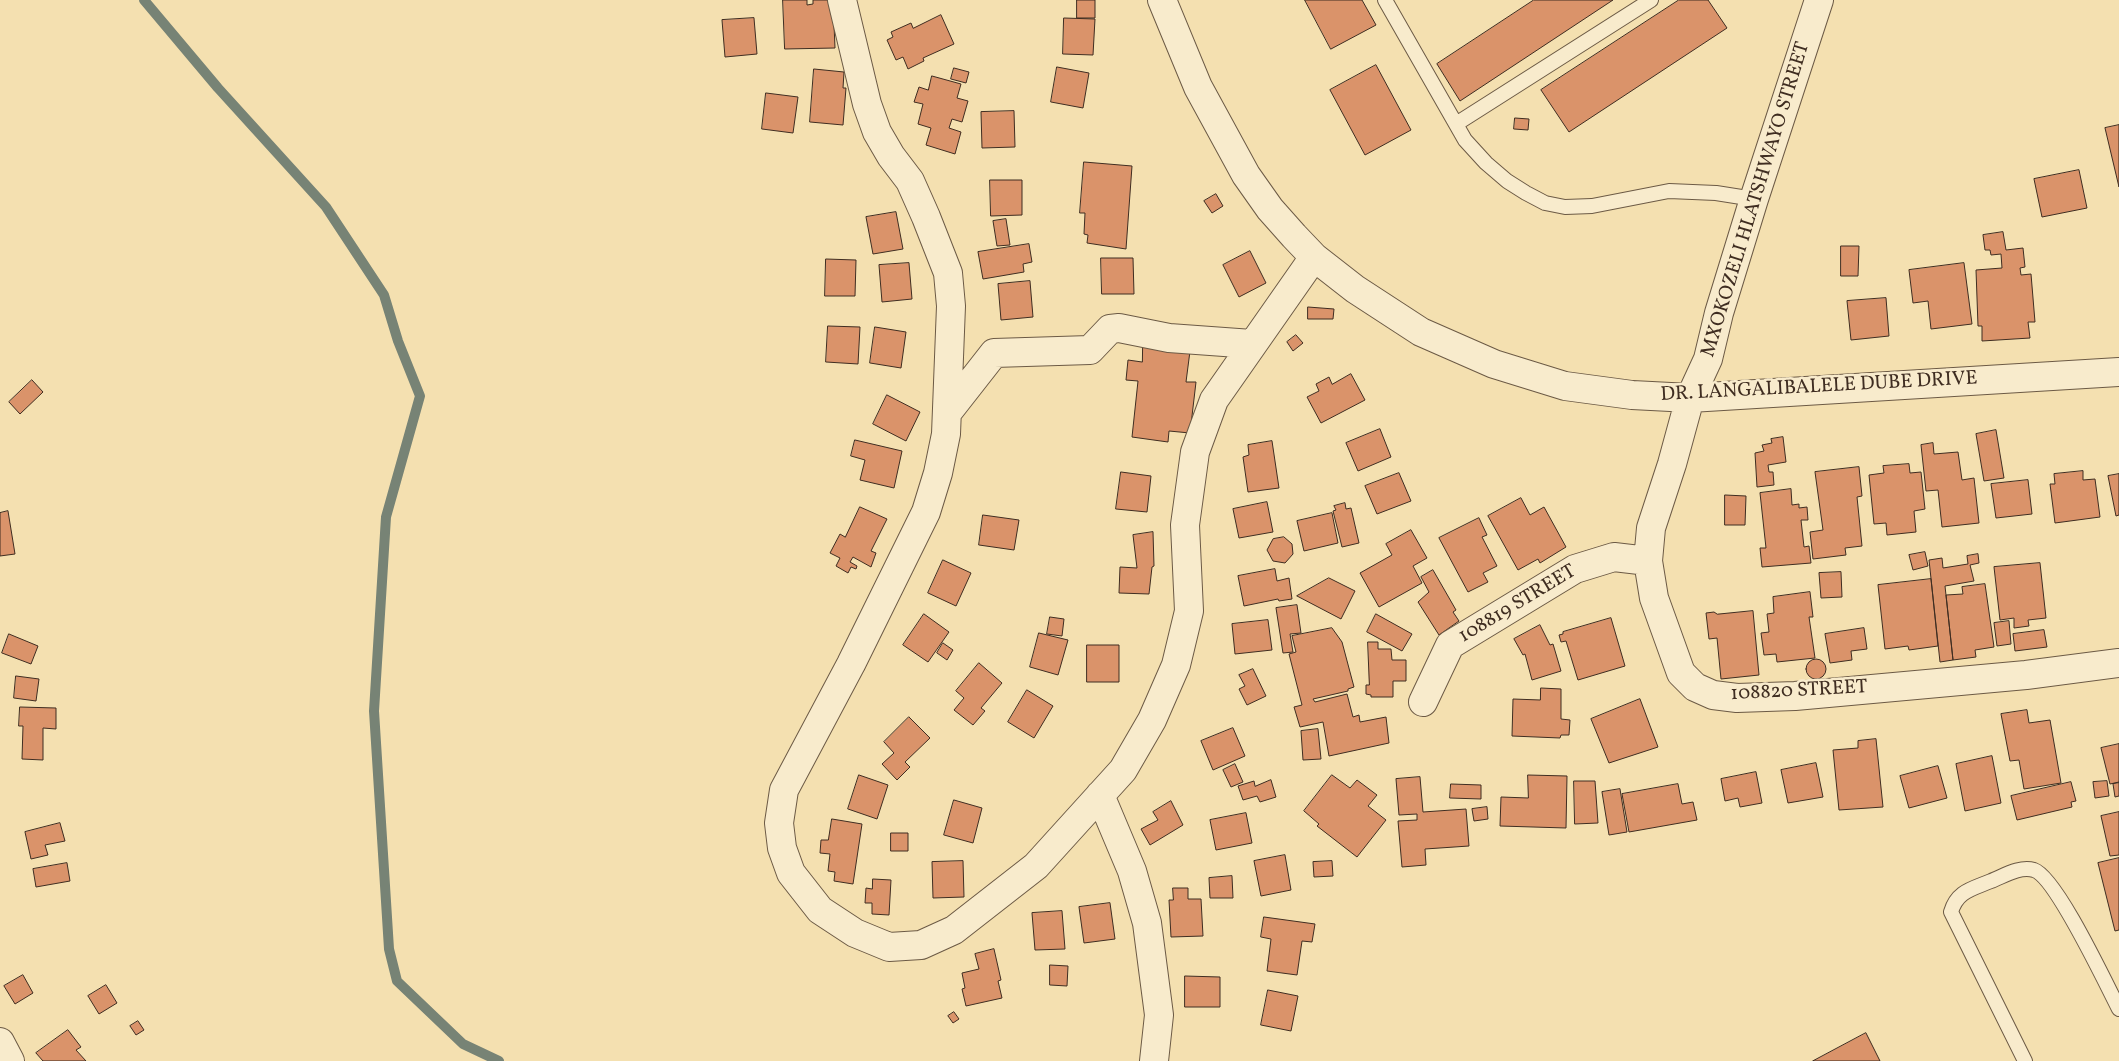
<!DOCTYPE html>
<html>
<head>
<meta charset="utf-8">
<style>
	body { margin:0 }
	canvas { display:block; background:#f4e0b0 }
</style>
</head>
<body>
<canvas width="2119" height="1061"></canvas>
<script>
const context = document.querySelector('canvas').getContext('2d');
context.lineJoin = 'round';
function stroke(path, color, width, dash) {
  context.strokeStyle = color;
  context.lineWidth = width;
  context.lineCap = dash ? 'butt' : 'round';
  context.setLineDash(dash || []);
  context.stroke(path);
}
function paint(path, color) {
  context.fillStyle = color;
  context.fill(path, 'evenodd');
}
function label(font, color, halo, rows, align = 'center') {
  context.font = font + ' Vollkorn,serif';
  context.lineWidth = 5;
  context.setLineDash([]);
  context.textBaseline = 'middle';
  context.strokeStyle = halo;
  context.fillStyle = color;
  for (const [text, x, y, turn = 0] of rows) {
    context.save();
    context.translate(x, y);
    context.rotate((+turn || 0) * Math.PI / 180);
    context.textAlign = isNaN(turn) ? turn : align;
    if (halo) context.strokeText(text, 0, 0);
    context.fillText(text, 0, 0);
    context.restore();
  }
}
const stream = new Path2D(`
	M144,0L218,88L326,207L384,295L398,341L420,396L386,517L374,711L389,949L397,981L463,1044L499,1061`);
const building = new Path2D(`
	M783,0H807V5L813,4V0H833L835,48L785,49Z
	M1077,0H1095V18H1077Z
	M1305,0H1362L1376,25L1331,49Z
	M1534,0H1613L1460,101L1437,64Z
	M1679,0H1708L1727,28L1569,132L1541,90Z
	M941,15L954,44L923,58L924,61L908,69L903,57L896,60L887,40L893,37L891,32L911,23L913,28Z
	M754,18L757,54L725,57L722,20Z
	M1064,18L1095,19L1093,55L1063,54Z
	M1376,65L1411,130L1365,155L1330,90Z
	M1057,67L1089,73L1083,108L1051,102Z
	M954,68L969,72L966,83L951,79Z
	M814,69L844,72L843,88H846L843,125L810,122Z
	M932,76L961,84L957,98L968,101L962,122L952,119L949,128L961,132L955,154L926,145L931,128L918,124L923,104L914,102L919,87L928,90Z
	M766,93L798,97L793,133L762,129Z
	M1014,111L1015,147L982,148L981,112Z
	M1515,118L1529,119L1528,130L1514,129Z
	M2119,125V187L2105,128Z
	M1084,162L1132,166L1126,249L1087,243L1088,235L1084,234L1085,213H1080Z
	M2079,170L2087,208L2042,217L2034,179Z
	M990,180H1022V215L991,216Z
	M1216,194L1223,206L1212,213L1204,201Z
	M896,212L903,249L873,254L866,217Z
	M1006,219L1010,245L997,246L993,221Z
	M2003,232L2006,250L2023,248L2025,267L2020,268L2021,275L2031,274L2035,322H2028L2030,338L1982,341V326H1978L1976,270L2002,268L2001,254L1991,255L1990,250H1985L1983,235Z
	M1029,244L1032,262L1023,264L1024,272L983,279L978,252Z
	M1841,246H1859L1858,276H1841Z
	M1250,251L1266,283L1239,297L1223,265Z
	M1101,258H1133L1134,294H1102Z
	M826,259L856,260L855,296H825Z
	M909,263L912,299L882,302L879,265Z
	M1964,263L1972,324L1931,329L1928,301L1913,303L1909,270Z
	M1030,281L1033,317L1001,320L998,284Z
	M1886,298L1889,336L1851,340L1847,301Z
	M1308,307L1334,309L1333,319H1308Z
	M828,326L860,327L858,364L826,362Z
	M875,327L906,332L901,368L870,363Z
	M1296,335L1303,343L1293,351L1287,342Z
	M1143,346L1190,351L1186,382H1196L1190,433L1169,431L1168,442L1132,437L1138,381L1126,380L1128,360L1142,362Z
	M1351,374L1365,400L1321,423L1307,397L1319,391L1316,384L1329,377L1332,384Z
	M32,380L43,392L20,414L9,402Z
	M887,395L920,412L906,441L873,424Z
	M1380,429L1391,457L1358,471L1346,443Z
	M1996,430L2004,478L1984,481L1976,434Z
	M1783,437L1786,462L1768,465L1769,472H1773L1774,485L1757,487L1755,453L1764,451L1762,445L1772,443L1771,439Z
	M855,440L902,451L894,488L860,480L865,460L851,456Z
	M1272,441L1279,488L1248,492L1243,457L1249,455L1248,445Z
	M1933,443L1934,454L1958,452L1962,480L1974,478L1979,523L1942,527L1938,490L1926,491L1921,445Z
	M1909,464L1910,473L1921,472L1925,509L1914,511L1916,532L1887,535L1886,523L1874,524L1869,475L1884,473L1883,466Z
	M1859,467L1862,496L1857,497L1862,546L1845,548L1846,555L1813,559L1810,532L1823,530L1815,472Z
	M2083,471V480L2095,479L2100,517L2055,523L2050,484H2055L2054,474Z
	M1121,472L1151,476L1147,512L1116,509Z
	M1399,473L1411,501L1377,514L1365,486Z
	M2119,474V515L2116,516L2108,476Z
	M2028,480L2032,514L1996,518L1991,484Z
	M1791,489L1792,505L1799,504V508L1807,507L1808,520H1801L1804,547L1809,546L1811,563L1762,567L1760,548H1766L1760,493Z
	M1725,495L1746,496L1745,525H1725Z
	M1521,498L1530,515L1544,507L1566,547L1540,563L1538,559L1518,570L1488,516Z
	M1267,502L1273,532L1239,538L1233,509Z
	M1345,503L1346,509L1351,508L1359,543L1342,547L1333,511L1336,510L1334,506Z
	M860,507L887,519L871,551L876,553L871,567L853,557L850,562L857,566L856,569L851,567L848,573L836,566L840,558L830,553L840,534L845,537Z
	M8,511L15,554L0,556V513Z
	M1332,513L1338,543L1304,551L1297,521Z
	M983,515L1019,520L1014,550L979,545Z
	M1479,518L1487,535L1482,537L1497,566L1483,573L1488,582L1468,592L1439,538Z
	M1411,530L1427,558L1413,566L1422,583L1379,607L1360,573L1392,555L1386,544Z
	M1153,532L1154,566L1152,567L1149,594L1119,593L1120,567L1137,568L1133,535Z
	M1284,537L1292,544L1293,554L1285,563L1273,561L1267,550L1273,539Z
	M1925,552L1928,566L1913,570L1909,555Z
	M1978,554L1979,563L1970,565L1974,581L1945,586L1953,660L1940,662L1929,560L1942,558L1943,568L1968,564L1967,556Z
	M943,560L971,573L956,606L928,593Z
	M2040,563L2046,618L2028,620L2029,626L2014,628V618L2000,620L1994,567Z
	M1275,569L1277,581L1289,578L1292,599L1279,601L1278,599L1244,606L1238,576Z
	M1433,570L1456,610L1453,612L1459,621L1439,635L1418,602L1429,592L1421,577Z
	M1841,572L1842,597L1821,598L1819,573Z
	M1329,578L1355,591L1341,619L1297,596Z
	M1931,579L1938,646L1909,650L1908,646L1885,649L1878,585Z
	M1985,584L1994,647L1975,650L1976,657L1953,660L1946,595L1963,594L1962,587Z
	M1810,592L1813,617H1809L1815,658L1777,662L1776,654L1764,655L1761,633L1769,632L1767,614L1774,613L1773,597Z
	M1297,605L1301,633L1290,634L1293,652L1283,653L1276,608Z
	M1753,611L1759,675L1721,679L1717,638L1709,639L1706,613L1714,612L1717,614Z
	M924,614L949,632L928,662L903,645Z
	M1376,614L1412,634L1402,651L1367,632Z
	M1050,617L1064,619L1062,636L1047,634Z
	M1611,618L1625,666L1578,680L1566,641L1561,642L1559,635L1563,634V632Z
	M1268,620L1272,650L1235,654L1232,624Z
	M2009,621L2011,644L1997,646L1994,623Z
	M1540,625L1550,645L1553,644L1561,671L1532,680L1525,654L1523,655L1514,639Z
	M1332,628L1342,642L1354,687L1348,689V691L1313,699L1315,702L1347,694L1353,717L1359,715L1360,722L1386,717L1389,743L1329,756L1323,722L1300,727L1294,707L1302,705L1289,654L1296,652L1292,636Z
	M1864,628L1867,649L1851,651L1852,660L1830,663L1825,634Z
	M2044,630L2047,647L2015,651L2013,634Z
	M1039,633L1068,640L1058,675L1030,667Z
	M9,634L38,646L31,664L2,653Z
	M1368,642H1378V649H1391L1392,660H1406V681H1393V697H1371V695L1366,694V685H1369Z
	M943,643L953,650L947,660L937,653Z
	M1087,645H1119V682H1087Z
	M1806 669a10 10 0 1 1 20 0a10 10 0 1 1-20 0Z
	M979,663L1002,683L981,708L985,711L973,725L954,710L964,698L956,691Z
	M1253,669L1266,696L1247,705L1239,689L1245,686L1239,675Z
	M16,676L39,679L36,701L14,698Z
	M1541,688L1561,689V719L1570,720L1569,735H1561L1560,738L1512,736L1513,699L1540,700Z
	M1027,690L1053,706L1034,738L1008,722Z
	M1640,699L1658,747L1609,763L1591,719Z
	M20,707L56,708V729L43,728V760L22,759L23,726H19Z
	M2027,710L2029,723L2050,720L2061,783L2024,789L2019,760L2010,761L2001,714Z
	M909,717L930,738L905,762L910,767L897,780L882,764L894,753L884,742Z
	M1233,728L1245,756L1213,770L1201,741Z
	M1318,729L1321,759L1303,760L1301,731Z
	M1876,739L1883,807L1839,810L1833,750L1858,748V741Z
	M2119,744V782L2110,784L2101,748Z
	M1992,756L2001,803L1965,811L1956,764Z
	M1816,763L1823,797L1788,803L1781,770Z
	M1235,764L1243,782L1231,787L1223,770Z
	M1938,766L1947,798L1909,808L1900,776Z
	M1756,772L1762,803L1740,807L1738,798L1725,801L1721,779Z
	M859,775L888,785L877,819L848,809Z
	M1332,775L1350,788L1357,780L1377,795L1368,806L1386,820L1357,857L1317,826L1319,824L1304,811Z
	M1528,775L1567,776L1566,828L1500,826L1501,797L1528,798Z
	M1420,777L1423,812L1466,809L1469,846L1425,849L1426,865L1402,867L1398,821L1417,820V814L1399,815L1396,779Z
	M1271,780L1276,797L1260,802L1257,796L1243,800L1238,786L1254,781L1255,786Z
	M1574,781H1595L1598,823L1575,824Z
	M2107,781L2109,796L2095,798L2093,782Z
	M2071,782L2076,801L2071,802L2072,807L2017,820L2011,796Z
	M2119,783V796L2115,797L2113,784Z
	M1451,784L1481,785V799L1450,798Z
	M1678,784L1682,804L1693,802L1697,820L1629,832L1622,794Z
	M1620,789L1627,832L1609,835L1602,792Z
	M954,800L982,808L973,843L944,835Z
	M1171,801L1183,825L1150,845L1141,829L1158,820L1153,812Z
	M1487,807L1488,819L1474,821L1472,809Z
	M2119,812V855L2110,856L2101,816Z
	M1246,813L1252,843L1216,850L1210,820Z
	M832,819L862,824L853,884L834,881L835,872L828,871L830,854L820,853L821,840H828Z
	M60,823L65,841L45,845L48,855L31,859L25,832Z
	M891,833H908V851H891Z
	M1285,855L1291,890L1261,896L1254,861Z
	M2119,858V930L2115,931L2098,863Z
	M963,861L964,897L933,898L932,862Z
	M1332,861L1333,876L1314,877L1313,862Z
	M67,863L70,881L36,887L33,869Z
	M1232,876L1233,898H1210L1209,878Z
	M873,879L891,880L889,915L872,914V903H865L866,888L872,889Z
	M1173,888H1188V899H1201L1203,936L1171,937L1169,900H1173Z
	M1110,903L1115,939L1084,943L1079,907Z
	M1062,911L1065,949L1035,950L1032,913Z
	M1264,917L1315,924L1312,942L1302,941L1297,975L1267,971L1271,939L1261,937Z
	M994,949L1001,980L998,981L1002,998L966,1006L962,989L965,988L962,973L979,969L975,954Z
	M1050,965L1068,966L1067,986L1050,985Z
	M23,975L33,993L15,1004L4,986Z
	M1185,976L1220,977V1007H1185Z
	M106,985L117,1003L99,1014L88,996Z
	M1268,990L1298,996L1291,1031L1261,1025Z
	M954,1012L959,1019L953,1023L948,1016Z
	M138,1021L144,1030L136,1035L130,1026Z
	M68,1030L81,1047L76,1050L86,1061H43L36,1053Z
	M1866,1033L1880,1061H1813Z`);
const service = new Path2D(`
	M1385,0L1465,140L1486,163L1507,181L1526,193L1545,203L1565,207L1592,206L1669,191L1716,193L1754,199
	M1456,124L1651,0
	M2025,1061L1951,912C1957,891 1972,889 1991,881C2004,876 2019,866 2034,870C2056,877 2106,984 2119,1009`);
const minor = new Path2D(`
	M842,0L867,104L877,132L891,156L910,181L926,217L948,273L951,306L946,434L938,473L926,512L851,664L784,790L779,823L782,848L791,873L820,910L855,933L889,947L921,945L954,930L1036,866L1123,770L1152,720L1176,665L1189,611L1185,525L1195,452L1214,400L1314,257
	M1162,0L1198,87L1246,175L1270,209L1294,236L1314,257L1355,289L1421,332L1494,364L1565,386L1632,395L1690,398L2119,372
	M1819,0L1754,199L1719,313L1708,359L1690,398L1672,464L1651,528L1648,561L1654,598L1681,673L1695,687L1713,695L1737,698L1795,696L2026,675L2119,663
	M947,413L994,353L1090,350L1110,329L1119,328L1169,338L1252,344
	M1423,702L1450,645L1575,569L1614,557L1648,561
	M1100,795L1132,871L1147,923L1159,1015L1154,1061
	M0,1042L10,1061`);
const streetNames = [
	["MXOKOZELI HLATSHWAYO STREET",1757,200,-73],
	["DR. LANGALIBALELE DUBE DRIVE",1819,388,-3],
	["108819 STREET",1518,605,-31],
	["108820 STREET",1799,692,-3]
];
stroke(stream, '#778375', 10);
paint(building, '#da936a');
stroke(building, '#3f2d21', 1);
stroke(service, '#6c5a45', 16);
stroke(minor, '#6c5a45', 30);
stroke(service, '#f8ebcc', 14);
stroke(minor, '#f8ebcc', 28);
label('20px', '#3f2d21', '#f8ebcc', streetNames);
</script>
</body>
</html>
